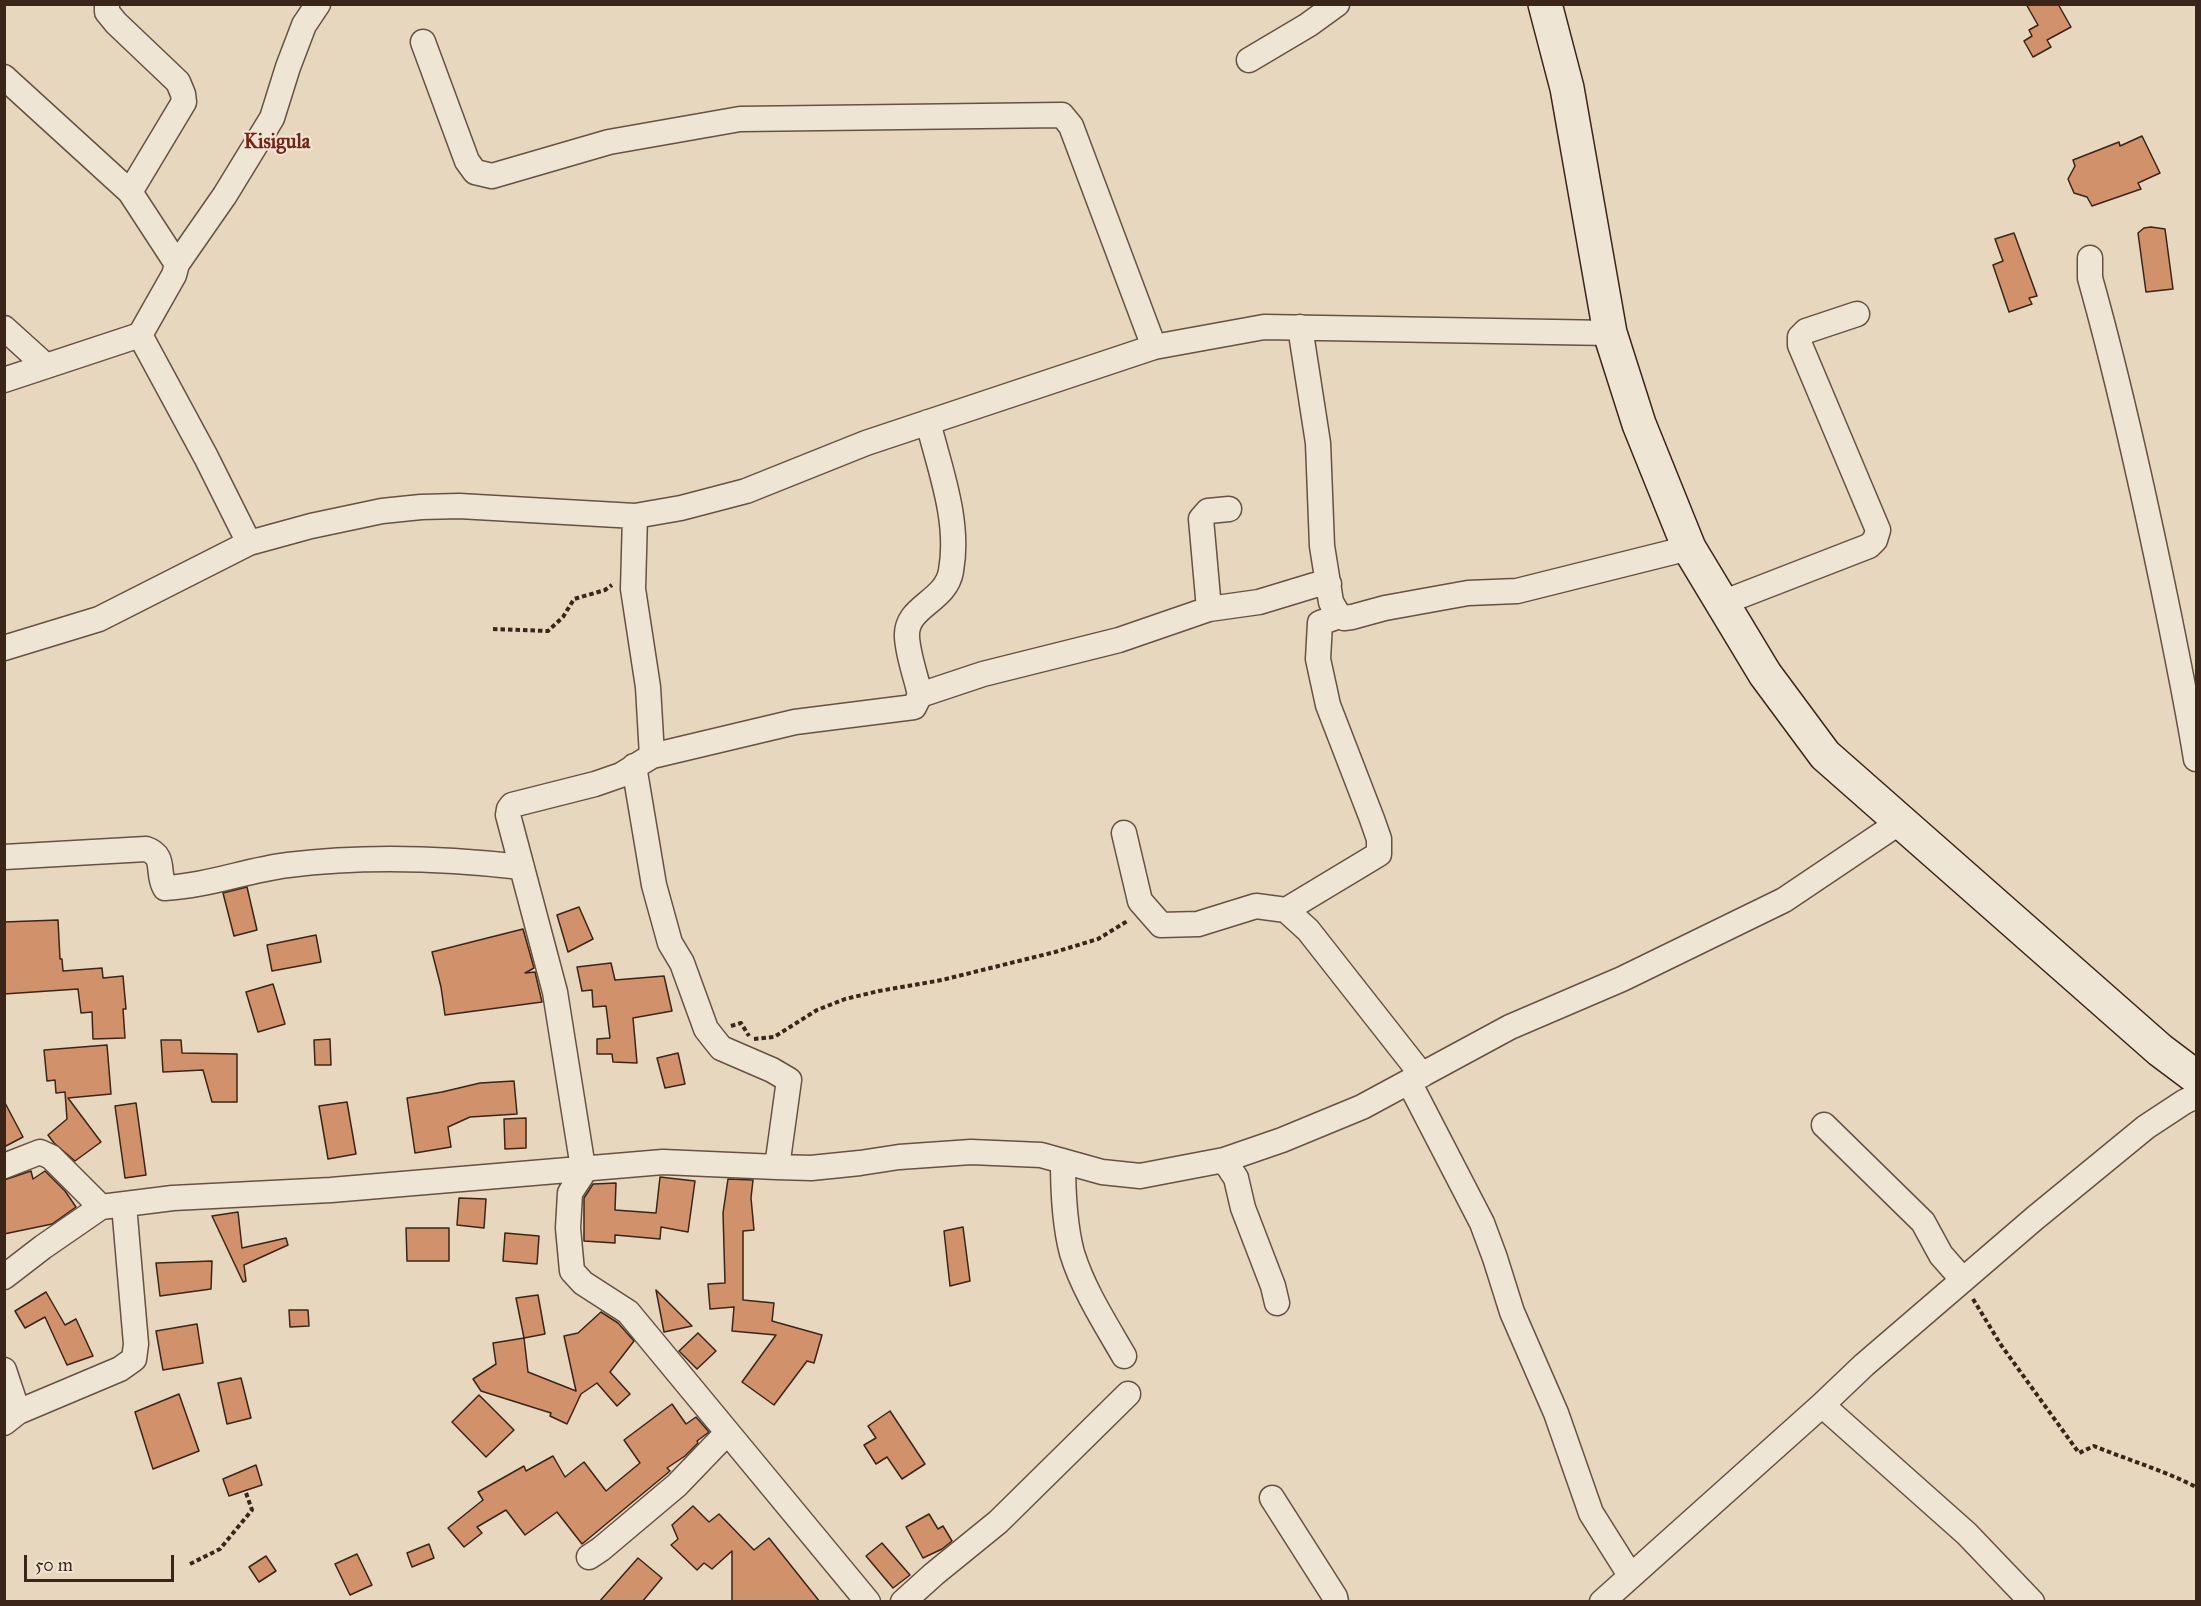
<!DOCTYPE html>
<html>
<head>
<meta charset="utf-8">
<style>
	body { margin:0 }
	#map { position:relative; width:2201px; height:1606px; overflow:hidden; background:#e7d7bf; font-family:"IM FELL Great Primer",serif }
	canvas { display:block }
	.frame { position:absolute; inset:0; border:6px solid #3b2418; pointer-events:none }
	.scale { position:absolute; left:24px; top:1555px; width:150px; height:27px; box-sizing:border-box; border:3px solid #3b2418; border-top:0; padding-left:8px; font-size:18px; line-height:21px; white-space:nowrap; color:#3b2418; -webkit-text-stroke:4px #efe5d5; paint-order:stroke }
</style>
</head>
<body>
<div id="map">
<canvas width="2201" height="1606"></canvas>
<div class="frame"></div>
<div class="scale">50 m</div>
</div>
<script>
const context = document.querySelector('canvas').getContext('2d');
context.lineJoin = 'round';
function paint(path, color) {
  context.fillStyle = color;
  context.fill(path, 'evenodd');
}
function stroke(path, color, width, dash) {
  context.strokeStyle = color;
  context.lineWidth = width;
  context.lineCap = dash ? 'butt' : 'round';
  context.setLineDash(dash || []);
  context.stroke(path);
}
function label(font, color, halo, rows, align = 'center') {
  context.font = font + ' "IM FELL Great Primer",serif';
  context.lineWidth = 4.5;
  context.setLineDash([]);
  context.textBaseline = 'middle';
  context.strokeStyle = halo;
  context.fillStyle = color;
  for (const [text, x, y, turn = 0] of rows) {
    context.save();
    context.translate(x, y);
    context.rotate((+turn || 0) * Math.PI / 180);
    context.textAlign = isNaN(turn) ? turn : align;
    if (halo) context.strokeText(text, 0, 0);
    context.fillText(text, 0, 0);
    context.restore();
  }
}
const building = new Path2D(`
	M2026,4H2058L2071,27L2047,40L2051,47L2033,57L2024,41L2032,36L2029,30L2038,25Z
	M2142,136L2160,173L2138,183L2141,189L2092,206L2087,197L2074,193L2068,179L2075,166L2073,160L2119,142L2120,146Z
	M2151,227L2165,229L2173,289L2146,292L2138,233L2144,228Z
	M2014,233L2037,296L2029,298L2032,304L2009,312L1993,265L2003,261L1995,239Z
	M247,887L257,930L234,936L223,893Z
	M579,907L593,939L568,952L557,915Z
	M58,920L60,959H62L63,971L102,968L103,978L123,976L126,1009H123L125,1038L93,1039L92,1012L81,1013L78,989L4,994V922Z
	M523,929L534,968L525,973L535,972L542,1002L445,1015L441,987L432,952Z
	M316,935L321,962L272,971L267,945Z
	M611,963L615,980L664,976L672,1011L633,1018L637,1063L613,1062L612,1054H597V1039L610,1038L606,1006L593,1007L592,990L582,991L577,967Z
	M273,984L285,1024L258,1032L246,992Z
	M330,1039L331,1065H315L314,1040Z
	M161,1040H181L182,1053L237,1054V1102H212L203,1070L163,1072Z
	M107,1045L111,1094L68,1098L101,1142L75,1161L54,1143L48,1135L67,1119L65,1092L56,1093L55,1080L47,1081L44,1050Z
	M678,1053L685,1084L665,1088L657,1058Z
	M514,1081L517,1114L470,1117L448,1127L451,1147L415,1153L407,1098L442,1092L480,1083Z
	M4,1101L23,1137L4,1147Z
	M347,1102L356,1154L328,1159L319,1106Z
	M136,1103L146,1175L125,1178L115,1106Z
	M526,1118V1148L505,1149L504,1119Z
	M31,1171L33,1179L45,1171L65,1191L76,1207L52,1224L4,1234V1180Z
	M660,1177L695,1181L688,1232L661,1227L660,1239L615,1235V1243L584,1241V1198L593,1184L616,1183L615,1210L656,1213Z
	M728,1179L753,1180L751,1198L754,1230L743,1231V1300L774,1303L772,1321L822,1335L814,1363L807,1361L774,1405L742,1382L776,1335L732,1331L734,1307L710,1309L708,1284L725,1283L723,1213Z
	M459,1198L486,1199L484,1228L457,1225Z
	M238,1212L242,1248L286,1238L288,1245L244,1265L246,1281L243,1282L212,1216Z
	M963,1227L970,1281L950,1286L944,1231Z
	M406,1228H449V1261H407Z
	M505,1233L539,1236L537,1264L503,1261Z
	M212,1261L211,1289L160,1296L156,1263Z
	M656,1290L692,1326L664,1332Z
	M46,1292L65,1325L76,1319L93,1356L67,1365L45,1317L25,1328L15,1311Z
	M538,1295L545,1334L524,1338L516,1298Z
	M289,1310H308L309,1326L290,1327Z
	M601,1312L618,1323L634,1341L610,1372L630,1394L617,1406L597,1383L581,1394L567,1424L550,1416L551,1413L481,1391L473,1379L496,1364L493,1343L524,1338L528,1372L576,1391L564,1336L578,1333Z
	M197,1324L203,1363L163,1370L156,1331Z
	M698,1333L716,1351L697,1369L679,1351Z
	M241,1378L251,1418L227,1424L218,1383Z
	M179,1394L199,1451L153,1469L135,1412Z
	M479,1395L514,1430L486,1457L452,1422Z
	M672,1404L686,1424L696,1417L709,1432L697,1441L698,1443L685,1456L667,1468L670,1471L582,1544L557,1512L525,1535L506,1510L477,1527L482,1533L464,1547L448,1528L483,1500L478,1492L524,1466L526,1471L553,1456L565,1477L584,1462L606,1491L640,1463L624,1440Z
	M890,1411L925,1464L902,1479L887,1457L876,1464L864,1445L876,1438L868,1426Z
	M256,1465L262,1485L229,1496L223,1479Z
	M693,1506L709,1522L719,1514L754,1550L769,1538L820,1602H732V1551L712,1569L704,1563L697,1570L671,1545L678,1539L672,1525Z
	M929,1514L938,1529L943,1526L952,1541L942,1549L923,1558L906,1527Z
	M882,1543L910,1575L893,1588L866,1556Z
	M429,1544L434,1558L412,1567L407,1553Z
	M357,1554L372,1585L350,1595L335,1564Z
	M266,1556L276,1571L259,1582L249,1567Z
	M638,1558L662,1578L642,1602H599Z`);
const path = new Path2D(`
	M493,629L548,631L563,617L574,599L605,590L612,585
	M731,1026L741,1023L749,1036
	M754,1039L774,1037L817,1010L845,999L879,991L942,980L1055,952L1098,939L1129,920
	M1973,1299L2001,1345L2079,1453L2094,1446C2128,1460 2163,1470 2196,1487
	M190,1564L220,1549L252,1510L245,1490`);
const street = new Path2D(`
	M423,42L467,161L475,172L492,176L609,142L740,119L1062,115L1071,126L1154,347
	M1249,60L1308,25L1337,4
	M4,77L130,192
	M2090,258V278C2121,388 2145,499 2168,611C2178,660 2188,709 2196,759
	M177,264L225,195L272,118L288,67L304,25L318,4
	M1300,327L1318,443L1322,546L1331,602L1339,616L1344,618L1352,617L1385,608L1468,593L1517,591L1689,548
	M4,328L46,366
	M140,335L206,457L249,543
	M4,380L140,335L174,275L177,264L130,192L184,102L183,94L178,82L116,23L107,12V4
	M1722,603L1869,546L1875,540L1878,530L1800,345V337L1806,331L1857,314
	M1209,609L1259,602L1315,585L1329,584
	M4,648L99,619L249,543L311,526L382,511L421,507L459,506L635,516L681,508L746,491L866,443L1154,347L1264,327L1610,333
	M920,695L983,674L1119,640L1209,609L1201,519L1208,511L1229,509
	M652,756L795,722L914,707L920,695C916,676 908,656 907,637C905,606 946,602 951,571C960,521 940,470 928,422
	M1124,833L1140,901L1161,925L1198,924L1256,906L1286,910L1308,930L1422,1075
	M4,857L146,849C167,856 156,873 165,888C207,886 247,870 288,865C367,855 444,858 522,867
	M1286,910L1379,854V839L1372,819L1328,705L1318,659L1320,623L1339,616
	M1409,1082L1482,1223L1495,1258L1512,1312L1556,1413L1591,1513L1630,1575
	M1824,1125L1923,1222L1941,1255L1963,1280
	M1224,1160L1236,1178L1243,1208L1273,1286L1277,1303
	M1063,1161C1063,1191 1064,1223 1072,1253C1083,1289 1105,1323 1124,1356
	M4,1166L40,1152L51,1157L101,1207L173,1198L331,1190L663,1162L777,1167L789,1080L772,1070L721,1048L706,1029L682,963L670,943L654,885L634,766
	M587,1167L570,1193L568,1228L572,1271L583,1283L628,1312L868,1602
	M777,1167L811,1168L860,1163L899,1157L971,1152L1041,1155L1102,1172L1140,1176L1224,1160L1282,1140L1362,1107L1510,1027L1622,979L1784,900L1900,822
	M583,1168L555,992L508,815L509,809L512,805L595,784L621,775L652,756L648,687L633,589L635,516
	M4,1277L43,1247L101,1207
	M4,1370L18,1412
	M1822,1405L1967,1534L2032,1602
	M4,1423L18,1412L120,1369L134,1359L136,1344L124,1205
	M1272,1498L1335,1597L1336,1602
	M589,1557L601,1549L677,1485L727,1433
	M903,1602L934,1574L998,1522L1128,1394
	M1602,1602L1822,1405L1864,1365L2035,1218L2146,1127L2184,1102L2196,1096`);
const secondary = new Path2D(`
	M1545,4L1567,88L1610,333L1639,424L1689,548L1765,674L1825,755L2160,1050L2196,1077`);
const quarterNames = [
	["Kisigula",277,143]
];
paint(building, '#d1916b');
stroke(building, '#3b2418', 1.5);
stroke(street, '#665142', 27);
stroke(secondary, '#3b2418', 36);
stroke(path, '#3b2418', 4, [4.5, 3]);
stroke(street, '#efe5d5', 24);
stroke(secondary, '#efe5d5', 33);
label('bold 20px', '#7a1f14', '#efe5d5', quarterNames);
</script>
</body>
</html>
